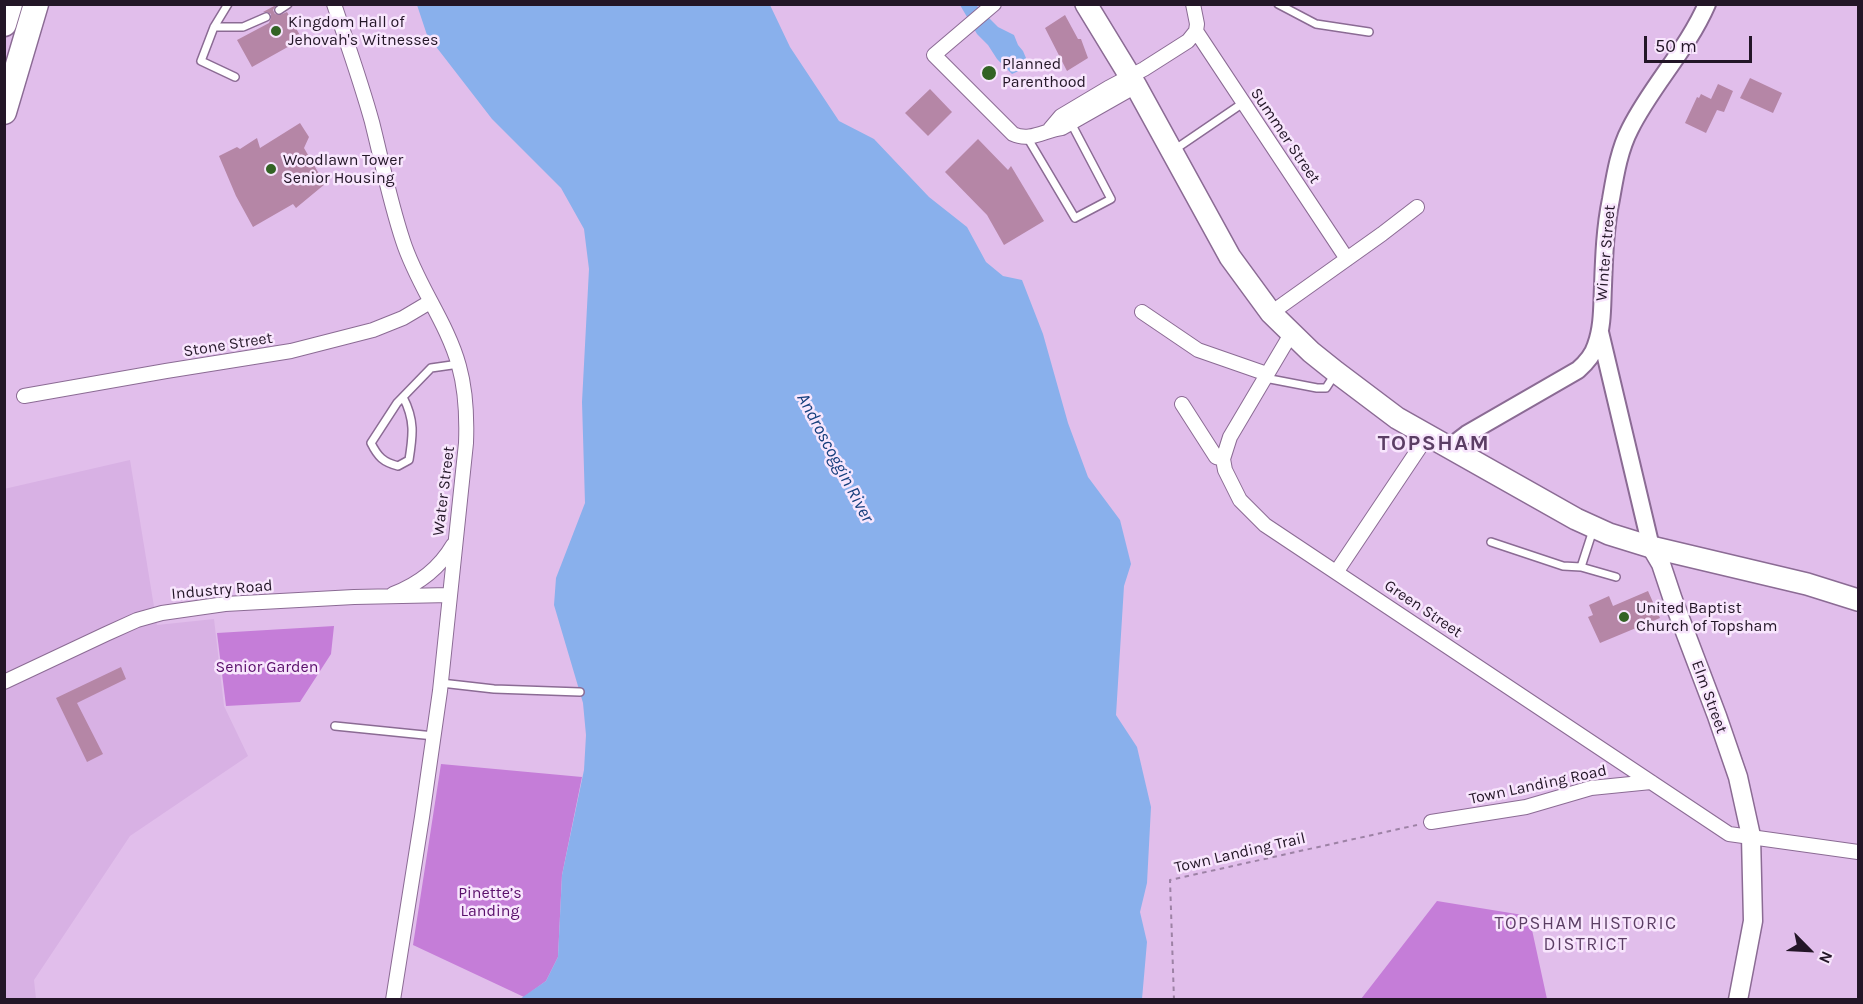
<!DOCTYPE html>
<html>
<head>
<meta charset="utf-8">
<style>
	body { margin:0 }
	#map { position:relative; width:1863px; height:1004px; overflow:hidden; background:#e1beeb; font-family:Karla,sans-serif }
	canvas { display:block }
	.frame { position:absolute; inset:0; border:6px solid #231627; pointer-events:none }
	.north { position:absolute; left:1779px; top:920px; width:60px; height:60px; -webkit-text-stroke:4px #f8e6fd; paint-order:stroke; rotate:114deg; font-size:16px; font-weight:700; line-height:24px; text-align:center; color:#231627 }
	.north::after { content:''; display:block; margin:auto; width:21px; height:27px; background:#231627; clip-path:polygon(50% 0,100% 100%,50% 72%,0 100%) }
	.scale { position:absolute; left:1644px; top:36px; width:108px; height:27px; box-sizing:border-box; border:3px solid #231627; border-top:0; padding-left:8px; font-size:18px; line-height:21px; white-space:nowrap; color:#231627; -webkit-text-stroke:4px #f8e6fd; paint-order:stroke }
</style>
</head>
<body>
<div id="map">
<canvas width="1863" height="1004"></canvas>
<div class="frame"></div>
<div class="north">N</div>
<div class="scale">50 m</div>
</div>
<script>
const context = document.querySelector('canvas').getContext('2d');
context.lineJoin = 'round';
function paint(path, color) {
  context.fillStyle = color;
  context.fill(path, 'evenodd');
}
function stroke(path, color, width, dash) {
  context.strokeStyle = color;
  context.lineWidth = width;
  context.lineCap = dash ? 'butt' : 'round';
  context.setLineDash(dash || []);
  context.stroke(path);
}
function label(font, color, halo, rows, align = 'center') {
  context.font = font + ' Karla,sans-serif';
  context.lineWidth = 5;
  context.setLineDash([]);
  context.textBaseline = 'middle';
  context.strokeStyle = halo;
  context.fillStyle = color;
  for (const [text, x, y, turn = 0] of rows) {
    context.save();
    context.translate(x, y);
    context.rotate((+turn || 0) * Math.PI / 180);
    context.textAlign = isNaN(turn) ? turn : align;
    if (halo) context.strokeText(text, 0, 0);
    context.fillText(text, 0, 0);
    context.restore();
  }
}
const built = new Path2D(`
	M130,460L157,625L214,619L224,706L248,756L130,836L34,980L36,999H5L4,489Z`);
const green = new Path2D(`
	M334,626L331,654L300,702L226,706L217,633Z
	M441,764L582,777L562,875L558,957L546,981L524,997L413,945Z
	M1437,901L1529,916L1547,999H1361Z`);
const water = new Path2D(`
	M417,5H770L790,47L839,121L874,139L929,197L967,227L986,262L1003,276L1022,280L1043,334L1068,423L1088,477L1120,520L1131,564L1124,586L1116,715L1137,747L1151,807L1147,883L1140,912L1147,942L1142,999H520L546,981L558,957L562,875L584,770L586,735L583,703L554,605L556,578L585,503L582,402L589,269L584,229L561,188L492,119L427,35Z
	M960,5H976L998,27L1014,35L1018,45L1023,51L1026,58L1025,65L1021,70L1012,74L997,59L988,45L977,34Z`);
const building = new Path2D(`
	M276,5L273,10L275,14L280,15L287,12L302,39L252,67L237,40L269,23L271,18V14L267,12H263Z
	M1065,15L1078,39H1081L1088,58L1067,71L1045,28Z
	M1750,78L1782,93L1773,113L1740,98Z
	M1718,84L1733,91L1724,112L1717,110L1706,133L1685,123L1697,97L1699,98L1701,94L1711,99Z
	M930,89L952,112L928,136L905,113Z
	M300,123L309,137L304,148L325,184L296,208L293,204L253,227L236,196L219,156L237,147L240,149L257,138L260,148Z
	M978,139L1008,170L1011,166L1044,221L1004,245L987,215L945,172Z
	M1648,591L1660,618L1600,643L1588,617L1593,615L1589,605L1609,596L1613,606Z
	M121,667L126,679L77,703L103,754L87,762L56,698Z`);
const path = new Path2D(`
	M1174,1000L1170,880L1417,825`);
const service = new Path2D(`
	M228,4L214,27L201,61L235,77
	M1278,4L1316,24L1369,32
	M279,10L288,4
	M214,27H243L266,17
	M1027,137L1075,218L1111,199L1071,123
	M1174,150L1243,103
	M1265,378L1317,388H1326L1335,374
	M403,397C415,420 413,435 409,460L398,466C383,462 378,457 371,443L397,403L431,368L459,364
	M1491,542L1563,566L1581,567L1616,577
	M1581,567L1593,530
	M441,683L494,689L580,692
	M335,726L434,736`);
const minor = new Path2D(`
	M334,4C347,43 361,82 372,122C382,162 390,202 403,241C417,285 447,322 459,366C466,391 467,417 466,443L440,691L422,817L393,1000
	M994,4L934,55L1013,134C1030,142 1045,130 1062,128L1136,86
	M1196,31L1347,259
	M1050,129L1061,116L1108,88L1144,69L1188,41L1196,31L1197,24L1193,4
	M1142,312L1198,350L1267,374
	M1271,313L1382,234L1417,207
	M1291,334L1230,437L1223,459L1225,470L1240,500L1265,525L1729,834L1858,852
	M24,396L166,371L291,351L373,330L403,318L430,302
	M1182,404L1216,457L1223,459
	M1337,571L1428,435
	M393,594C419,584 439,569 453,545
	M4,682L106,634L137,620L162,613L225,604L354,597L450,595
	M1431,822L1526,807L1591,788L1651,782`);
const tertiary = new Path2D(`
	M1600,332L1651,547
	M1450,447L1467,434L1578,370C1586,363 1593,355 1596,345C1603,326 1602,305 1603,286C1604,257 1605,228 1611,199C1615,176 1619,150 1630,129C1652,85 1687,50 1707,4`);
const secondary = new Path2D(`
	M1651,547L1661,564L1673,600L1717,716L1738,777L1751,836L1753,921L1738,1000`);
const primary = new Path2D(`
	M1086,4L1136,86L1230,257L1271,313L1311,352L1336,372L1397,418L1576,519L1609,534L1651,547L1807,584L1858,600`);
const motorway = new Path2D(`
	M4,24L10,4
	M4,112L36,4`);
const markers = [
	[276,31,6,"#336324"],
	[989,73,8,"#336324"],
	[271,169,6,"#336324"],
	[1624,617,6,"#336324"]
];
const poiNames = [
	["Kingdom Hall of",288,22],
	["Jehovah's Witnesses",288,40],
	["Planned",1002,64],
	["Parenthood",1002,82],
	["Woodlawn Tower",283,160],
	["Senior Housing",283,178],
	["United Baptist",1636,608],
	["Church of Topsham",1636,626]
];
const streetNames = [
	["Summer Street",1285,136,56],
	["Winter Street",1606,253,-85],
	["Stone Street",228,345,-9],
	["Water Street",444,491,-83],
	["Industry Road",222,590,-5],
	["Green Street",1423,609,34],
	["Elm Street",1709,697,70],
	["Town Landing Road",1538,785,-12],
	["Town Landing Trail",1240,853,-13]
];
const parkNames = [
	["Senior Garden",267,667],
	["Pinette’s",490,893],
	["Landing",490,911]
];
const waterNames = [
	["Androscoggin River",835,458,62]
];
const neighbourhoodNames = [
	["TOPSHAM HISTORIC",1586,924],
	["DISTRICT",1586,945]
];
const districtNames = [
	["TOPSHAM",1434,444]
];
paint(built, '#d8b1e4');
paint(green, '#c57dd8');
paint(water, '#89b0ec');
paint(building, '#b586a6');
stroke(service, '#8b6b94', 10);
stroke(minor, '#8b6b94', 16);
stroke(tertiary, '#8b6b94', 20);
stroke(secondary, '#8b6b94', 21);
stroke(primary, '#8b6b94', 24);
stroke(motorway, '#8b6b94', 27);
stroke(path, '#9d82a5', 2, [4.5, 4.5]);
stroke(service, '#fff', 7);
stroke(minor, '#fff', 14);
stroke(tertiary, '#fff', 16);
stroke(secondary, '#fff', 18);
stroke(primary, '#fff', 21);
stroke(motorway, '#fff', 24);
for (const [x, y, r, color] of markers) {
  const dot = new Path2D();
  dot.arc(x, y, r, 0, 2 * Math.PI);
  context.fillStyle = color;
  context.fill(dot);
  stroke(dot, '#f8e6fd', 2);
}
label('16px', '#231627', '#f8e6fd', poiNames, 'left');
label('16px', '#231627', '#f8e6fd', streetNames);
label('16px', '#5a0f6b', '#f8e6fd', parkNames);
label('italic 18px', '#143e7c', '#f8e6fd', waterNames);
context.letterSpacing = '1.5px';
label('18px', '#5b3e64', '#f8e6fd', neighbourhoodNames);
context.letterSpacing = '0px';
context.letterSpacing = '1.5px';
label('bold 22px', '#5b3e64', '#f8e6fd', districtNames);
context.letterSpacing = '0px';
</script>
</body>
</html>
